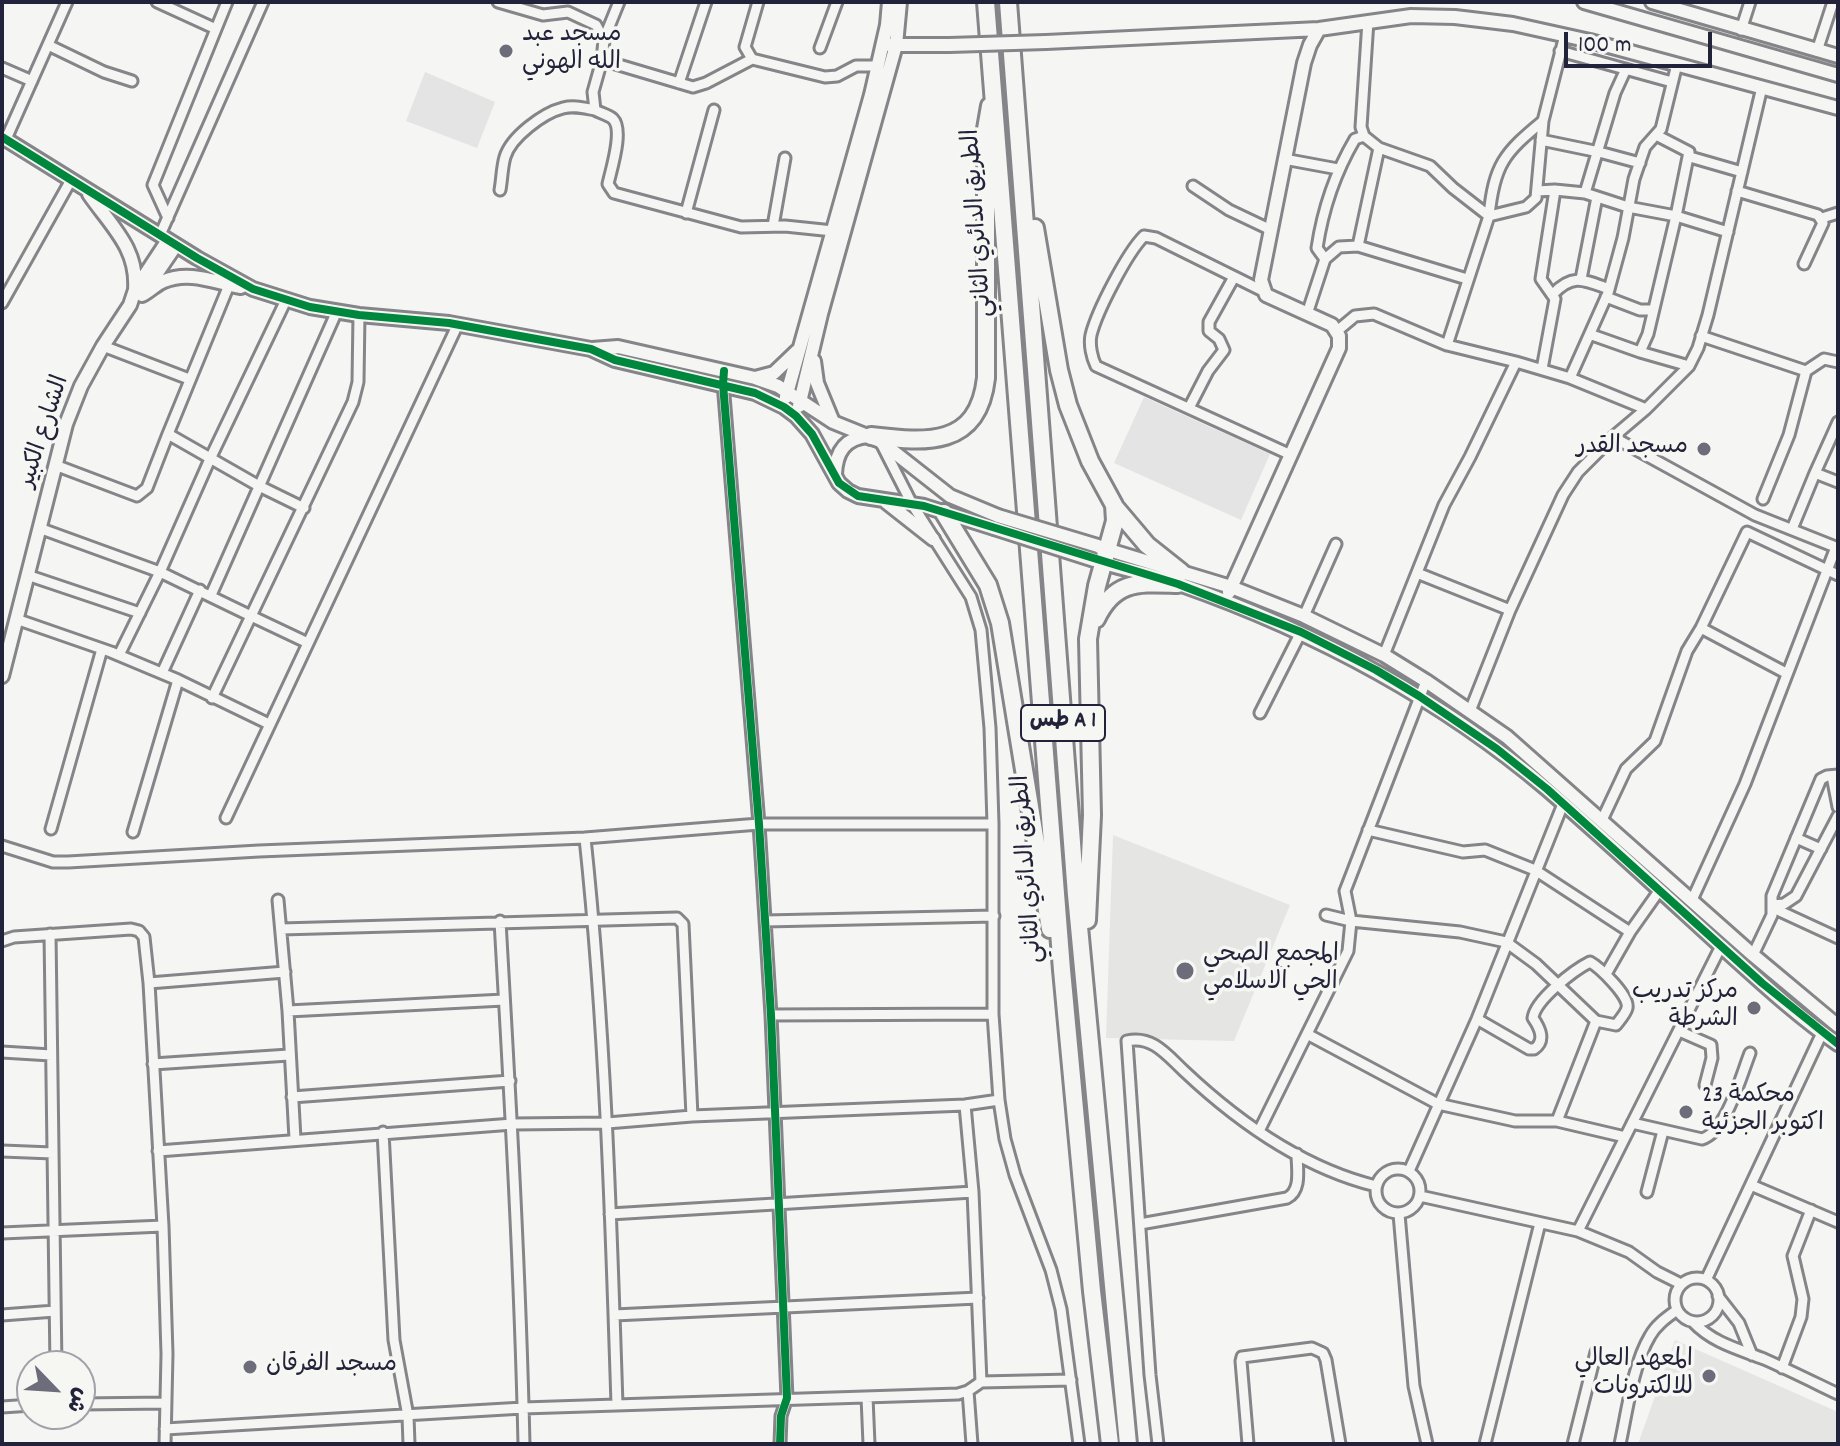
<!DOCTYPE html>
<html>
<head>
<meta charset="utf-8">
<style>
	body { margin:0 }
	#map { position:relative; width:1840px; height:1446px; overflow:hidden; background:#f5f5f3; font-family:Dekko,"Playpen Sans Arabic",sans-serif }
	canvas { display:block }
	.frame { position:absolute; inset:0; border:4px solid #22223b; pointer-events:none }
	.north { position:absolute; left:16px; top:1350px; width:80px; height:80px; box-sizing:border-box; background:#f6f6f2; border:2px solid #a1a1a9; border-radius:50%; rotate:115deg; font-size:22px; font-weight:700; line-height:32px; text-align:center; color:#22223b }
	.north::after { content:''; display:block; margin:auto; width:28px; height:36px; background:#6c6c7b; clip-path:polygon(50% 0,100% 100%,50% 72%,0 100%) }
	.scale { position:absolute; left:1564px; top:32px; width:148px; height:36px; box-sizing:border-box; border:4px solid #22223b; border-top:0; padding-left:10px; font-size:24px; line-height:28px; white-space:nowrap; color:#22223b; -webkit-text-stroke:6px #f6f6f2; paint-order:stroke }
</style>
</head>
<body>
<div id="map">
<canvas width="1840" height="1446"></canvas>
<div class="frame"></div>
<div class="north">ش</div>
<div class="scale">100 m</div>
</div>
<script>
const context = document.querySelector('canvas').getContext('2d');
context.lineJoin = 'round';
function paint(path, color) {
  context.fillStyle = color;
  context.fill(path, 'evenodd');
}
function stroke(path, color, width, dash) {
  context.strokeStyle = color;
  context.lineWidth = width;
  context.lineCap = dash ? 'butt' : 'round';
  context.setLineDash(dash || []);
  context.stroke(path);
}
function label(font, color, halo, rows, align = 'center') {
  context.font = font + ' Dekko,"Playpen Sans Arabic",sans-serif';
  context.lineWidth = 7;
  context.setLineDash([]);
  context.textBaseline = 'middle';
  context.strokeStyle = halo;
  context.fillStyle = color;
  for (const [text, x, y, turn = 0] of rows) {
    context.save();
    context.translate(x, y);
    context.rotate((+turn || 0) * Math.PI / 180);
    context.textAlign = isNaN(turn) ? turn : align;
    if (halo) context.strokeText(text, 0, 0);
    context.fillText(text, 0, 0);
    context.restore();
  }
}
const built = new Path2D(`
	M1113,835L1290,905L1234,1041L1106,1038Z
	M1675,1340L1838,1412V1444H1638Z`);
const green = new Path2D(`
	M425,72L495,102L477,148L406,121Z
	M1144,397L1270,454L1241,520L1114,463Z`);
const street = new Path2D(`
	M157,2L216,29L227,2
	M498,2L543,15L568,12L596,25L604,40L602,60L593,92L595,110C600,113 609,115 613,119C624,130 611,170 608,184L614,193L741,227L785,226L833,231
	M758,2L745,47L752,59L825,77L837,76L856,66H878
	M1741,30L1750,2
	M604,39L619,2
	M48,45L104,72L132,81
	M820,48L837,2
	M1560,51L1672,82
	M1817,51L1833,2
	M602,60L693,87L706,83L752,59
	M2,68L32,81
	M679,83L706,2
	M1658,136L1689,152L1676,216L1728,232
	M6,139L67,2
	M1541,140L1599,152L1640,163
	M1379,148L1430,166L1453,188L1489,216
	M1690,157L1742,172
	M1284,159L1338,169
	M1193,186L1229,210L1269,229
	M500,190C502,179 502,167 505,157C511,137 543,113 563,108C574,105 584,108 595,110
	M1537,191L1555,190L1585,193L1615,93L1626,69
	M1737,191L1818,215L1823,223L1804,264
	M1585,193L1628,207L1676,216L1648,334L1640,352L1592,335
	M686,213L714,110
	M1489,216C1494,165 1504,153 1543,121
	M168,218L153,185L216,29
	M1822,218L1838,213
	M773,226L785,158
	M160,235L263,2
	M1358,246L1379,148L1364,136L1361,127L1368,21
	M1325,259L1317,248C1323,208 1335,173 1355,139L1364,136
	M1581,279L1597,197
	M229,285L168,434L259,486L304,508
	M1263,291L1156,238L1144,236C1127,253 1097,311 1091,335C1089,345 1092,358 1096,366L1291,455
	M1553,294C1573,273 1584,280 1609,289
	M1606,297L1640,310H1653
	M286,300L210,459L160,572L251,616L353,402L358,382L359,315
	M2,303L71,180
	M1307,314L1325,259L1339,247L1358,246L1467,279
	M1337,331L1355,316L1374,314L1447,345L1516,362L1470,457L1444,505L1384,655
	M1701,336L1806,371L1824,359L1838,362
	M1447,345L1489,216L1526,207L1536,198L1543,121L1565,35
	M103,346L189,379
	M1640,352L1689,366
	M1516,362L1570,378L1646,409L1689,366L1698,348L1708,315L1762,87
	M1542,369L1555,299L1541,279L1555,190
	M1570,378L1608,293L1623,238L1634,179L1645,147L1661,129L1677,64
	M723,383L759,824L771,1015L787,1398L781,1416L780,1444
	M1189,408L1208,371L1224,350L1219,339L1209,331V322L1234,277
	M1838,422L1815,473L1838,482
	M1613,437L1755,515L1838,548
	M882,445L912,504L971,597L981,630L990,728L993,824V1014L999,1100L1005,1139L1015,1175L1051,1270L1061,1309L1079,1444
	M55,465L137,496L147,488L168,434
	M1763,499L1789,435L1806,371
	M39,528L160,572L119,655
	M1792,529L1815,473
	M1417,573L1510,610
	M27,575L140,613
	M211,595L337,311
	M1304,616L1336,544
	M16,619L111,652L178,680L269,724
	M1701,628L1786,673
	M162,673L200,590
	M212,698L251,616L308,643
	M1470,711L1510,610L1563,495L1578,472L1613,437L1646,409
	M1260,713L1301,632
	M1832,776L1838,807
	M226,818L458,324
	M1602,820L1626,769L1655,741L1687,651L1701,628L1747,532L1838,575
	M51,829L102,649
	M1368,830L1463,852L1485,850L1535,870L1630,932
	M133,832L178,680
	M585,838C605,1026 611,1216 617,1405
	M1796,838L1821,849
	M2,846L53,862H68L259,851L585,838L759,824H993
	M278,900L288,1011L295,1139
	M1692,900L1745,784L1836,547
	M1773,905L1784,904L1796,896L1838,816
	M1773,908L1838,938
	M1326,915L1351,921L1460,932L1506,942L1536,964L1596,1021L1616,1025C1619,1021 1626,1013 1627,1008C1630,996 1599,967 1590,962C1574,970 1535,1000 1533,1018C1540,1028 1546,1041 1534,1049H1529L1477,1019
	M500,921C510,1096 520,1269 524,1444
	M765,921L994,916
	M281,929L677,918L683,924L692,1116
	M50,934L56,1366
	M2,941L14,937L131,929L139,931L144,937L149,983L163,1226L167,1354L165,1444
	M1753,955L1772,915V896L1821,779L1827,776L1838,775
	M1606,974L1630,932L1659,891
	M149,983L285,972
	M288,1011L504,1000
	M771,1015L993,1014
	M1679,1031L1711,1045L1712,1058L1705,1085
	M1307,1034L1438,1104L1515,1121H1557L1625,1137
	M2,1052L51,1055
	M153,1064L289,1055
	M292,1097L510,1081
	M965,1105L973,1192L981,1382
	M1557,1121L1596,1021
	M1632,1123L1702,1139C1726,1132 1741,1076 1750,1053
	M1259,1131L1348,951L1351,921L1345,891L1426,681
	M383,1132L394,1340L408,1416L409,1444
	M2,1151L53,1153
	M158,1151L513,1124L607,1123L692,1116L965,1105L999,1100
	M1376 1191a22 22 0 1 1 44 0a22 22 0 1 1-44 0Z
	M1409,1171L1477,1019L1563,804
	M1751,1185L1838,1222
	M1647,1192L1663,1131
	M1420,1196L1578,1231L1629,1252L1657,1272L1681,1284
	M610,1214L973,1192
	M1399,1214L1414,1386L1427,1444
	M1140,1224L1287,1198C1302,1190 1297,1169 1297,1154
	M1578,1231L1721,946
	M2,1233L163,1226
	M1675 1300a22 22 0 1 1 44 0a22 22 0 1 1-44 0Z
	M1706,1280L1822,1033
	M1718,1296L1739,1323L1752,1355
	M2,1315L55,1311
	M614,1315L978,1298
	M1693,1322C1713,1343 1738,1349 1764,1359C1789,1370 1813,1382 1838,1394
	M1782,1368L1801,1317L1803,1299L1793,1256L1811,1210
	M968,1391L972,1444
	M867,1397L869,1444
	M80,1404L166,1403
	M2,1407L32,1405
	M165,1429L523,1408L958,1394L968,1391L981,1382L1071,1380
	M1158,1444L1150,1375L1127,1041C1152,1035 1167,1055 1184,1071C1238,1122 1303,1168 1376,1186
	M1248,1444L1241,1361L1242,1357L1312,1348L1323,1353L1326,1360L1340,1444
	M1485,1444L1540,1223
	M1573,1444L1596,1352
	M1620,1444C1627,1412 1633,1364 1650,1336C1656,1325 1666,1318 1677,1310`);
const secondary = new Path2D(`
	M1584,2L1838,75
	M1652,2L1838,56
	M1046,42L1319,29L1411,16L1455,17L1513,24L1590,41L1838,108
	M889,45H949
	M2,137L197,258L253,289L310,307L359,315L449,323L591,349L615,360L755,393L784,407L796,416L812,434L839,483L848,491L858,496L924,506L994,528
	M89,194C111,226 138,248 135,290
	M146,289L176,245
	M142,295C150,291 156,284 164,281C190,270 216,283 241,287
	M592,349L618,347L755,378L778,386L833,422L880,441L950,496L998,516
	M814,361L817,383L833,422
	M755,378L774,373L797,351
	M786,397L871,95L887,25L889,2
	M799,406L821,314L896,45L900,2
	M835,474C836,452 845,438 868,436
	M886,502L933,539
	M1099,547L1231,587L1304,616L1384,655L1426,681L1507,737L1753,955L1838,1026
	M1097,561C1124,569 1152,575 1179,584C1313,631 1438,697 1547,789C1606,840 1664,894 1722,947C1759,980 1796,1015 1838,1044
	M1229,592L1339,348V336L1332,325L1266,295L1261,280L1304,63L1310,45L1319,29
	M2,676L66,424L81,386L103,346L130,305L135,290L168,240`);
const highway = new Path2D(`
	M986,2L1062,970L1092,1291L1110,1444
	M1008,2L1076,895L1128,1444
	M1035,228L1059,370L1068,405L1090,461L1114,505L1115,521L1097,586L1088,639L1092,815L1087,920
	M871,436C924,442 978,449 986,378V129L990,106
	M1114,506L1147,545L1181,572
	M944,513L988,585L1000,623L1050,929
	M1096,619C1115,579 1140,583 1178,584`);
const secondaryBridge = new Path2D(`
	M949,45L1046,42
	M998,516L1098,546
	M994,528L1094,560`);
const cycleway = new Path2D(`
	M2,137L197,258L253,289L310,307L359,315L449,323L591,349L615,360L755,393L784,407L796,416L812,434L839,483L858,496L924,506L1178,584L1301,632L1376,670L1419,696L1497,749L1547,789L1762,983L1838,1044
	M724,371L723,384L759,824L771,1015L787,1398L781,1416L780,1444`);
const markers = [
	[506,51,8,"#6c6c7b"],
	[1704,449,8,"#6c6c7b"],
	[1185,971,10,"#6c6c7b"],
	[1754,1008,8,"#6c6c7b"],
	[1686,1112,8,"#6c6c7b"],
	[250,1367,8,"#6c6c7b"],
	[1709,1376,8,"#6c6c7b"]
];
const shields = [
	[1063,723,84]
];
const shieldNames = [
	["طس A 1",1063,723]
];
const poiNames = [
	["مسجد عبد",522,37],
	["الله الهوني",522,65],
	["مسجد القدر",1688,449,"right"],
	["المجمع الصحي",1203,957],
	["الحي الاسلامي",1203,985],
	["مركز تدريب",1738,994,"right"],
	["الشرطة",1738,1022,"right"],
	["محكمة 23",1702,1098],
	["اكتوبر الجزئية",1702,1126],
	["المعهد العالي",1693,1362,"right"],
	["للالكترونات",1693,1390,"right"],
	["مسجد الفرقان",266,1367]
];
const streetNames = [
	["الطريق الدائري الثاني",980,223,-94],
	["الشارع الكبير",46,432,-72],
	["الطريق الدائري الثاني",1030,869,-94]
];
paint(built, '#e5e5e4');
paint(green, '#e4e4e4');
stroke(street, '#858589', 15);
stroke(secondary, '#858589', 18);
stroke(highway, '#858589', 22);
stroke(street, '#f5f5f3', 9);
stroke(secondary, '#f5f5f3', 12);
stroke(highway, '#f5f5f3', 16);
stroke(secondaryBridge, '#858589', 18, []);
stroke(secondaryBridge, '#f5f5f3', 12);
stroke(cycleway, '#00873e', 8);
for (const [x, y, r, color] of markers) {
  const dot = new Path2D();
  dot.arc(x, y, r, 0, 2 * Math.PI);
  context.fillStyle = color;
  context.fill(dot);
  stroke(dot, '#f6f6f2', 3);
}
for (const [x, y, w] of shields) {
  const box = new Path2D();
  box.roundRect(x - w / 2, y - 18, w, 36, 6);
  context.fillStyle = '#f6f6f2';
  context.fill(box);
  stroke(box, '#22223b', 2);
}
label('bold 22px', '#22223b', null, shieldNames);
label('24px', '#22223b', '#f6f6f2', poiNames, 'left');
label('24px', '#22223b', '#f6f6f2', streetNames);
</script>
</body>
</html>
